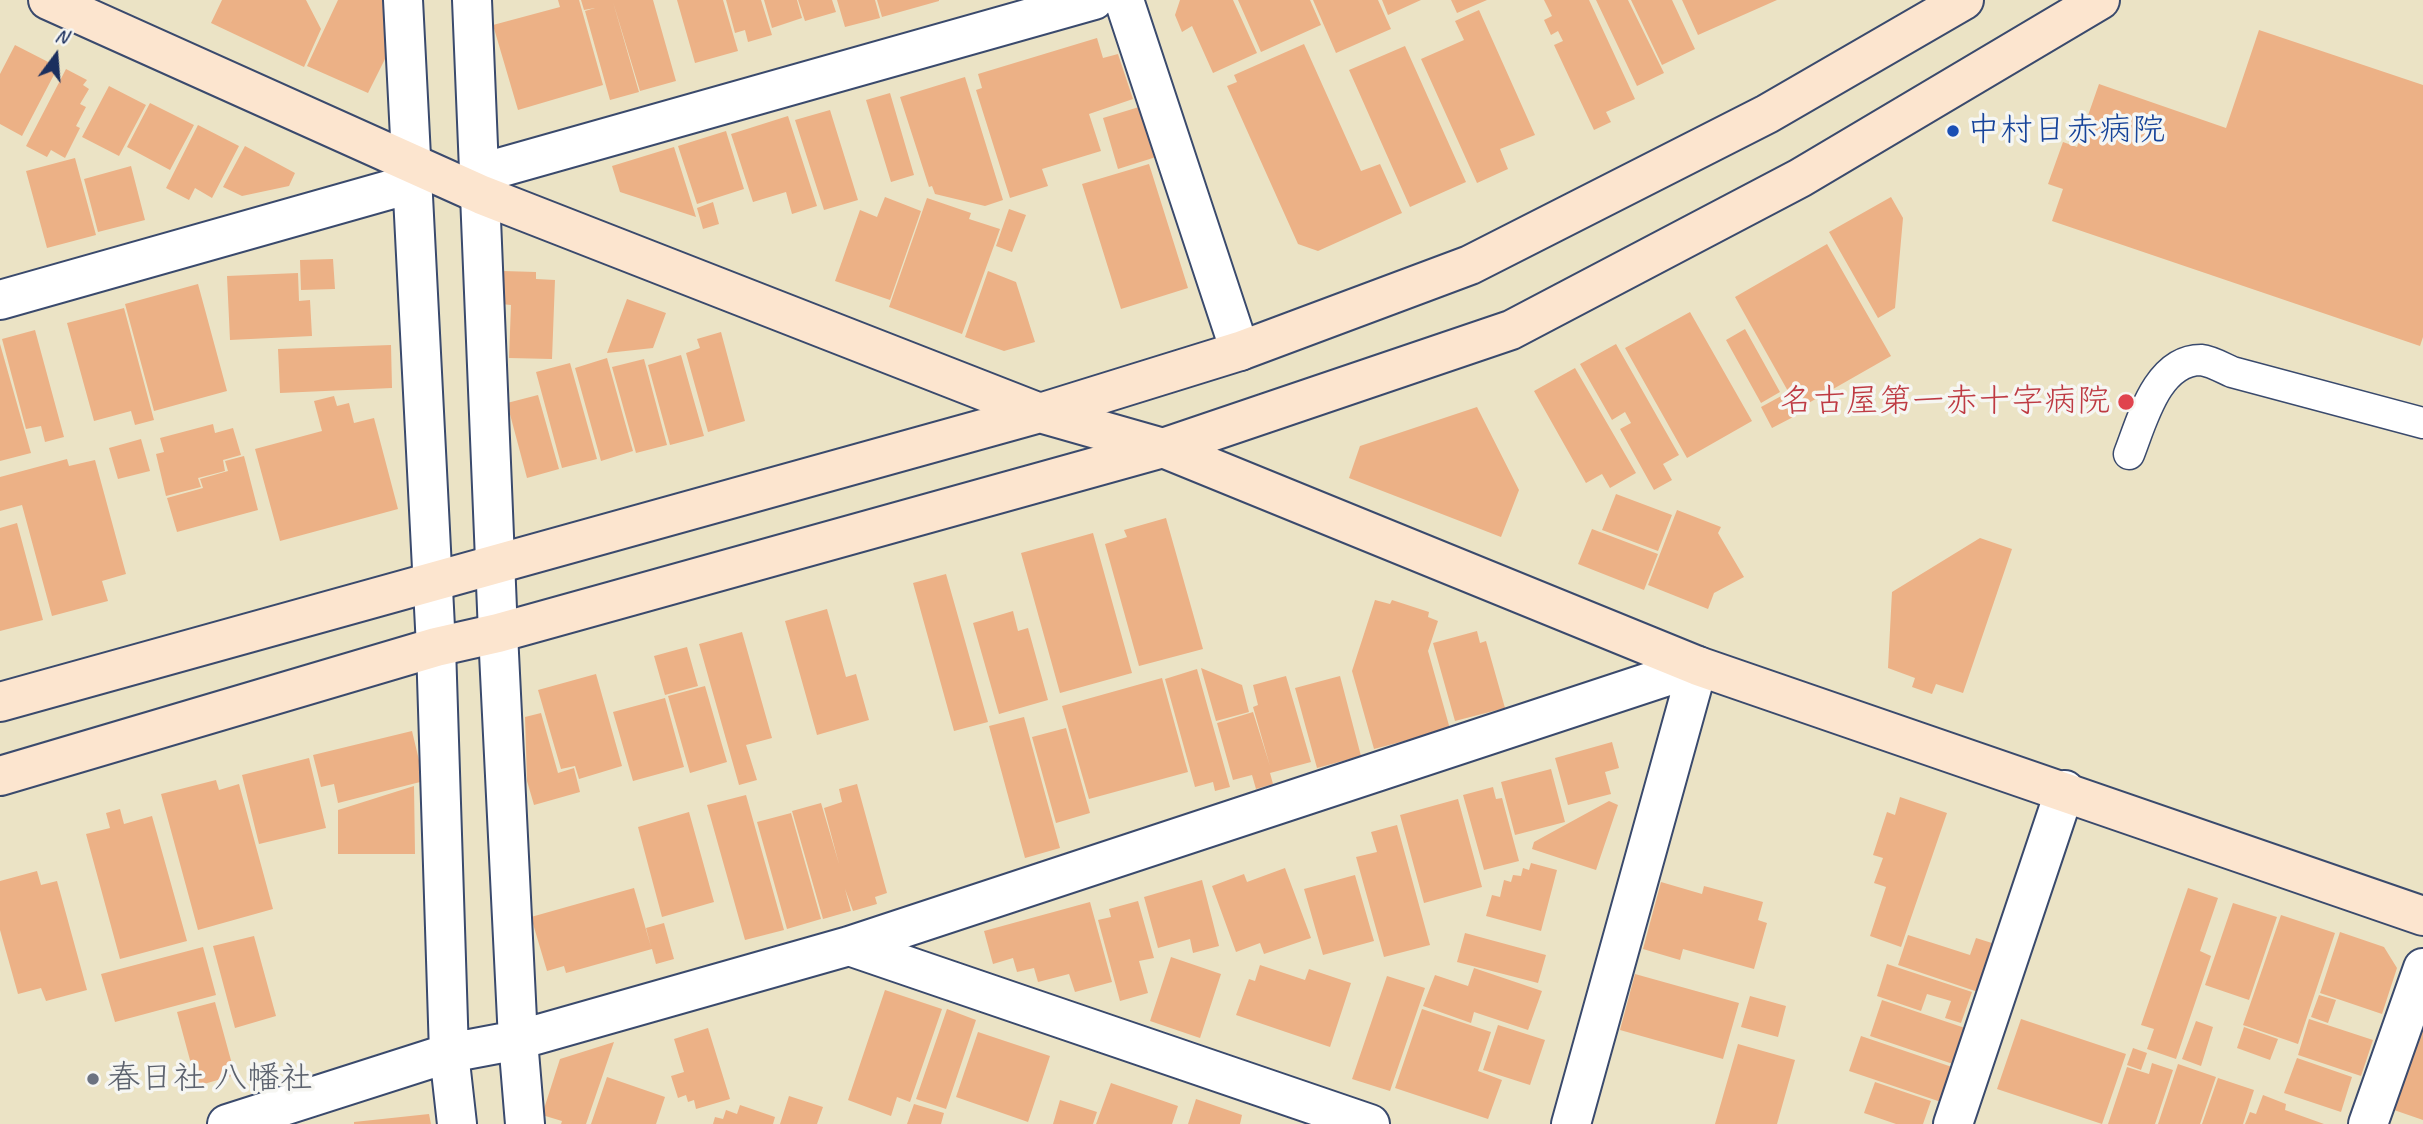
<!DOCTYPE html>
<html>
<head>
<meta charset="utf-8">
<style>
	body { margin:0 }
	#map { position:relative; width:2423px; height:1124px; overflow:hidden; background:#ebe3c5; font-family:Caveat,sans-serif }
	canvas { display:block }
	.north { position:absolute; left:21px; top:21px; width:70px; height:70px; -webkit-text-stroke:5px #f6f6f2; paint-order:stroke; rotate:16deg; font-size:19px; font-weight:700; line-height:28px; text-align:center; color:#1b2f5e }
	.north::after { content:''; display:block; margin:auto; width:24px; height:32px; background:#1b2f5e; clip-path:polygon(50% 0,100% 100%,50% 72%,0 100%) }
</style>
</head>
<body>
<div id="map">
<canvas width="2423" height="1124"></canvas>
<div class="north">N</div>
</div>
<script>
const context = document.querySelector('canvas').getContext('2d');
context.lineJoin = 'round';
function paint(path, color) {
  context.fillStyle = color;
  context.fill(path, 'evenodd');
}
function stroke(path, color, width, dash) {
  context.strokeStyle = color;
  context.lineWidth = width;
  context.lineCap = dash ? 'butt' : 'round';
  context.setLineDash(dash || []);
  context.stroke(path);
}
function label(font, color, halo, rows, align = 'center') {
  context.font = font + ' Caveat,"Klee One",sans-serif';
  context.lineWidth = 7;
  context.setLineDash([]);
  context.textBaseline = 'middle';
  context.strokeStyle = halo;
  context.fillStyle = color;
  for (const [text, x, y, turn = 0] of rows) {
    context.save();
    context.translate(x, y);
    context.rotate((+turn || 0) * Math.PI / 180);
    context.textAlign = isNaN(turn) ? turn : align;
    if (halo) context.strokeText(text, 0, 0);
    context.fillText(text, 0, 0);
    context.restore();
  }
}
const building = new Path2D(`
	M222,0H306L321,29L304,67L211,23Z
	M338,0H387L389,51L368,93L307,66Z
	M558,0H579L603,85L518,110L493,25L560,7Z
	M581,0H653L676,81L640,91L613,2L639,92L610,100L585,11L595,8L584,10Z
	M677,0H723L738,51L695,63Z
	M726,0H761L772,35L748,42L745,30L735,33Z
	M764,0H797L802,18L772,28Z
	M798,0H832L836,12L805,21Z
	M837,0H875L880,18L845,27Z
	M877,0H939V1L882,17Z
	M1180,0H1233L1257,53L1213,73L1192,26L1182,32L1175,15Z
	M1238,0H1310L1321,25L1261,52Z
	M1313,0H1378L1391,29L1336,53Z
	M1382,0H1421L1388,15Z
	M1451,0H1487L1457,13Z
	M1544,0H1589L1635,99L1606,112L1611,122L1594,130L1554,45L1563,41L1558,31L1551,35L1544,20L1552,16Z
	M1596,0H1628L1664,73L1637,86Z
	M1631,0H1672L1695,49L1662,65Z
	M1682,0H1777L1698,35Z
	M1479,10L1535,135L1500,149L1508,169L1477,183L1421,59L1464,40L1455,21Z
	M2259,30L2423,85V337L2420,346L2052,221L2063,189L2048,184L2063,142L2077,147L2099,84L2226,128Z
	M1097,38L1103,58L1118,54L1133,99L1089,114L1101,151L1042,169L1048,186L1010,198L976,90L982,88L978,74Z
	M1304,44L1361,171L1380,164L1402,213L1318,251L1298,244L1227,86L1237,82L1234,75Z
	M15,45L58,67L22,136L0,124V74Z
	M1405,46L1466,182L1410,207L1349,70Z
	M66,69L87,80L83,85L89,89L80,104L86,107L76,126L80,128L65,158L51,150L47,157L26,146Z
	M965,77L1003,200L985,206L935,194L932,186L929,187L900,97Z
	M109,86L146,105L119,156L82,137Z
	M890,93L914,175L891,182L866,100Z
	M150,103L194,125L170,170L127,147Z
	M1139,107L1156,157L1118,169L1103,118Z
	M830,110L858,200L824,210L795,120Z
	M788,116L817,206L792,214L786,192L753,202L731,134Z
	M198,125L239,146L212,198L195,188L189,200L166,188Z
	M726,131L744,189L697,204L678,146Z
	M245,146L295,173L289,186L242,196L223,187Z
	M674,147L696,217L620,192L612,166Z
	M75,158L96,235L47,248L26,171Z
	M1149,164L1188,288L1121,309L1082,184Z
	M131,166L145,220L98,232L84,179Z
	M885,197L921,211L890,300L835,281L860,210L877,217Z
	M1891,197L1903,218L1895,308L1878,318L1829,232Z
	M927,198L971,213L969,219L1000,229L962,334L889,307Z
	M713,202L719,224L703,229L697,208Z
	M1009,209L1026,215L1012,252L996,246Z
	M1827,244L1891,356L1798,409L1735,297Z
	M333,259L335,289L301,290L300,260Z
	M503,271L536,272V279L555,280L552,359L509,358L511,305L501,304Z
	M988,271L1016,282L1035,342L1004,351L965,337Z
	M298,273L299,301L310,300L312,336L230,340L227,276Z
	M198,284L227,391L154,411L125,304Z
	M627,299L666,313L653,348L607,353Z
	M124,308L154,420L135,425L131,411L94,421L67,323Z
	M1690,312L1752,421L1687,458L1625,348Z
	M1745,329L1780,392L1761,403L1726,340Z
	M35,330L64,437L45,442L41,426L26,429L2,339Z
	M721,332L745,421L708,432L686,353L700,348L697,339Z
	M0,344L31,453L0,461Z
	M1616,344L1679,455L1663,464L1672,480L1654,490L1620,429L1631,423L1625,412L1612,420L1580,364Z
	M391,345L392,388L280,393L278,349Z
	M681,355L704,436L670,445L648,365Z
	M607,358L633,451L601,461L575,368Z
	M644,359L667,445L636,453L612,367Z
	M570,363L597,459L562,468L536,372Z
	M1575,368L1636,473L1610,488L1602,474L1586,483L1534,391Z
	M1785,394L1797,415L1772,428L1761,407Z
	M538,395L559,469L527,478L507,403Z
	M334,396L337,406L349,403L354,423L374,418L398,509L280,541L255,449L322,431L314,401Z
	M1477,407L1519,490L1501,537L1349,478L1360,446Z
	M213,424L215,433L233,428L241,455L223,460L225,471L198,478L201,487L166,496L156,454L164,452L160,438Z
	M141,439L150,471L118,479L109,448Z
	M244,456L258,510L177,532L167,498L203,488L200,479L228,471L225,461Z
	M67,459L69,466L95,460L126,574L102,581L108,601L52,616L22,505L0,511V477Z
	M1616,494L1672,515L1658,551L1602,530Z
	M1677,510L1721,527L1718,533L1744,577L1714,593L1708,609L1648,585Z
	M1166,518L1203,649L1139,666L1105,544L1127,537L1124,530Z
	M17,523L43,620L0,631V528Z
	M1592,529L1658,554L1644,590L1578,564Z
	M1093,533L1132,673L1060,693L1021,553Z
	M1980,538L2012,549L1963,693L1936,684L1932,694L1912,687L1915,678L1888,668L1892,592Z
	M946,574L988,722L954,731L913,583Z
	M1375,600L1390,604L1392,600L1429,612L1428,617L1438,621L1428,651L1450,729L1374,749L1352,671Z
	M827,609L846,677L856,674L869,720L817,735L785,621Z
	M1013,611L1018,631L1028,628L1048,700L999,714L973,623Z
	M1477,631L1480,643L1486,641L1505,708L1455,721L1433,643Z
	M742,632L772,738L746,745L757,780L739,785L699,644Z
	M687,647L698,686L665,695L654,656Z
	M1201,668L1242,685L1249,712L1216,721Z
	M1197,669L1230,787L1215,791L1213,782L1195,787L1165,679Z
	M596,674L622,766L579,779L575,766L561,769L538,690Z
	M1286,676L1311,762L1270,773L1273,784L1256,789L1252,775L1233,780L1217,723L1253,712L1270,766L1253,707L1258,705L1253,685Z
	M1340,676L1361,756L1317,768L1295,688Z
	M1162,678L1188,772L1089,799L1062,706Z
	M705,686L727,762L690,773L668,696Z
	M665,698L684,767L633,781L613,712Z
	M541,713L558,773L574,768L580,792L534,805L527,781L525,717Z
	M1024,717L1060,848L1025,858L989,726Z
	M1066,728L1090,813L1056,823L1032,737Z
	M412,731L424,781L338,803L334,784L321,787L313,755Z
	M1612,742L1619,768L1605,772L1611,794L1568,805L1555,758Z
	M309,758L326,828L259,844L242,775Z
	M1551,769L1565,822L1515,835L1501,782Z
	M216,780L219,790L239,784L273,909L198,930L161,794Z
	M857,784L887,893L875,897L877,904L853,911L845,889L851,911L823,919L792,811L821,803L839,864L824,808L842,802L839,789Z
	M414,786L415,854H338V810Z
	M1493,787L1496,799L1502,798L1519,861L1484,870L1463,795Z
	M746,795L784,930L745,940L707,805Z
	M1900,797L1947,813L1901,947L1870,936L1886,887L1874,883L1883,858L1873,855L1887,812L1895,815Z
	M1458,799L1482,887L1424,903L1400,815Z
	M1609,801L1618,805L1596,870L1532,849L1534,842Z
	M120,809L124,824L152,816L187,941L120,959L86,834L110,828L106,813Z
	M689,812L714,902L662,917L638,827Z
	M791,813L821,919L787,929L757,822Z
	M1397,825L1430,945L1384,957L1356,857L1377,852L1371,832Z
	M1531,863L1557,870L1541,931L1486,916L1492,895L1500,897L1504,880L1511,882L1513,875L1521,876L1523,868L1529,870Z
	M1285,868L1311,938L1264,954L1260,943L1236,952L1212,886L1244,874L1247,882Z
	M37,871L41,885L57,881L87,990L46,1001L41,988L18,994L0,930V881Z
	M1355,875L1374,941L1323,955L1304,889Z
	M1202,880L1219,946L1193,953L1190,939L1158,948L1144,897Z
	M1661,882L1702,894L1704,886L1763,902L1758,920L1767,923L1754,969L1683,949L1680,960L1643,949Z
	M634,888L651,947L646,928L664,923L674,959L656,964L652,949L566,973L564,966L547,971L531,917Z
	M2188,888L2218,898L2200,951L2211,956L2176,1059L2147,1049L2154,1029L2141,1025Z
	M1138,901L1154,958L1139,961L1148,993L1120,1001L1098,920L1111,917L1109,909Z
	M1090,902L1112,982L1075,992L1069,974L1038,982L1034,968L1017,972L1013,958L993,964L984,931Z
	M2233,903L2277,917L2249,1000L2205,985Z
	M2281,915L2335,933L2298,1044L2243,1025Z
	M2340,932L2384,947L2397,968L2382,1014L2320,993Z
	M1465,933L1546,955L1538,983L1457,962Z
	M1908,935L1970,955L1976,938L1995,944L1978,992L1898,965Z
	M254,936L276,1016L235,1028L213,946Z
	M203,947L216,995L115,1022L101,974Z
	M1171,957L1221,974L1200,1038L1150,1021Z
	M1887,964L1972,992L1961,1023L1945,1018L1951,1001L1927,994L1921,1011L1877,996Z
	M1260,965L1305,980L1309,969L1351,983L1330,1047L1236,1015L1249,979L1255,981Z
	M1474,968L1542,991L1528,1030L1474,1012L1471,1023L1423,1006L1435,975L1468,986Z
	M1635,974L1739,1003L1723,1059L1620,1030Z
	M1387,976L1425,988L1390,1091L1352,1079Z
	M885,990L942,1009L910,1102L897,1097L891,1116L848,1100Z
	M2319,995L2336,1000L2328,1023L2311,1017Z
	M1750,996L1786,1006L1778,1037L1741,1027Z
	M1882,1000L1965,1028L1953,1064L1870,1036Z
	M215,1002L235,1075L197,1086L177,1012Z
	M947,1009L976,1020L946,1109L916,1099Z
	M1422,1009L1491,1032L1478,1071L1502,1080L1488,1119L1395,1088Z
	M2021,1019L2126,1054L2102,1124L1997,1089Z
	M2309,1019L2373,1040L2361,1076L2298,1055Z
	M2196,1021L2213,1027L2201,1066L2182,1059Z
	M1498,1025L1545,1040L1530,1085L1483,1070Z
	M2423,1026V1120L2394,1110Z
	M2244,1027L2278,1039L2270,1060L2237,1048Z
	M708,1028L730,1099L696,1109L694,1100L688,1102L686,1095L678,1098L671,1076L684,1072L674,1039Z
	M978,1032L1050,1056L1028,1122L956,1097Z
	M1861,1036L1952,1067L1941,1102L1849,1071Z
	M614,1042L586,1124H561L562,1121L542,1115L560,1059Z
	M1738,1044L1795,1060L1777,1124H1715Z
	M2133,1048L2147,1053L2141,1070L2127,1065Z
	M2297,1058L2352,1077L2341,1112L2284,1093Z
	M2152,1063L2173,1070L2155,1124H2108L2127,1067L2149,1074Z
	M2178,1064L2216,1077L2200,1124H2158Z
	M607,1077L665,1097L656,1124H591Z
	M2218,1078L2254,1090L2243,1124H2202Z
	M1875,1082L1931,1101L1923,1124H1896L1864,1113Z
	M1111,1083L1178,1106L1172,1124H1096Z
	M2263,1095L2286,1104L2285,1110L2324,1124H2245L2250,1112L2256,1114Z
	M789,1096L823,1107L817,1124H780Z
	M1196,1099L1242,1115L1240,1124H1188Z
	M1060,1100L1097,1112L1093,1124H1053Z
	M914,1104L944,1113L941,1124H907Z
	M740,1105L775,1117L773,1124H713L715,1117L723,1119L726,1110L737,1114Z
	M429,1114L431,1124H354V1122Z`);
const lane = new Path2D(`
	M2129,454C2142,421 2157,360 2201,360C2211,361 2223,368 2232,372L2423,423`);
const street = new Path2D(`
	M403,0L436,647L449,1053L457,1124
	M472,0L498,633L518,1040L525,1124
	M1124,0L1240,351
	M481,173L1094,0
	M0,300L410,184
	M849,946L1370,1124
	M227,1124L449,1053L518,1040L849,946L1698,666L1571,1124
	M1953,1124L2065,790
	M2368,1124L2423,968`);
const secondary = new Path2D(`
	M48,0L482,195L1040,413L1163,448L1698,666L2423,916
	M0,702L1040,413L1240,351L1470,265L1767,114L1964,0
	M0,776L436,647L498,633L1163,448L1511,330L1800,178L2100,0`);
const markers = [
	[1953,131,7,"#1a4fb4"],
	[2126,402,9,"#e0444e"],
	[93,1079,7,"#6b7280"]
];
const transitNames = [
	["中村日赤病院",1967,131]
];
const healthNames = [
	["名古屋第一赤十字病院",2110,402]
];
const worshipNames = [
	["春日社 八幡社",107,1079]
];
paint(building, '#ecb186');
stroke(lane, '#3a4a6d', 33);
stroke(street, '#3a4a6d', 42);
stroke(secondary, '#3a4a6d', 42);
stroke(lane, '#fff', 30);
stroke(street, '#fff', 38);
stroke(secondary, '#fce5cf', 38);
for (const [x, y, r, color] of markers) {
  const dot = new Path2D();
  dot.arc(x, y, r, 0, 2 * Math.PI);
  context.fillStyle = color;
  context.fill(dot);
  stroke(dot, '#f6f6f2', 2.5);
}
label('33px', '#164399', '#f6f6f2', transitNames, 'left');
label('33px', '#be3a42', '#f6f6f2', healthNames, 'right');
label('33px', '#5b616d', '#f6f6f2', worshipNames, 'left');
</script>
</body>
</html>
